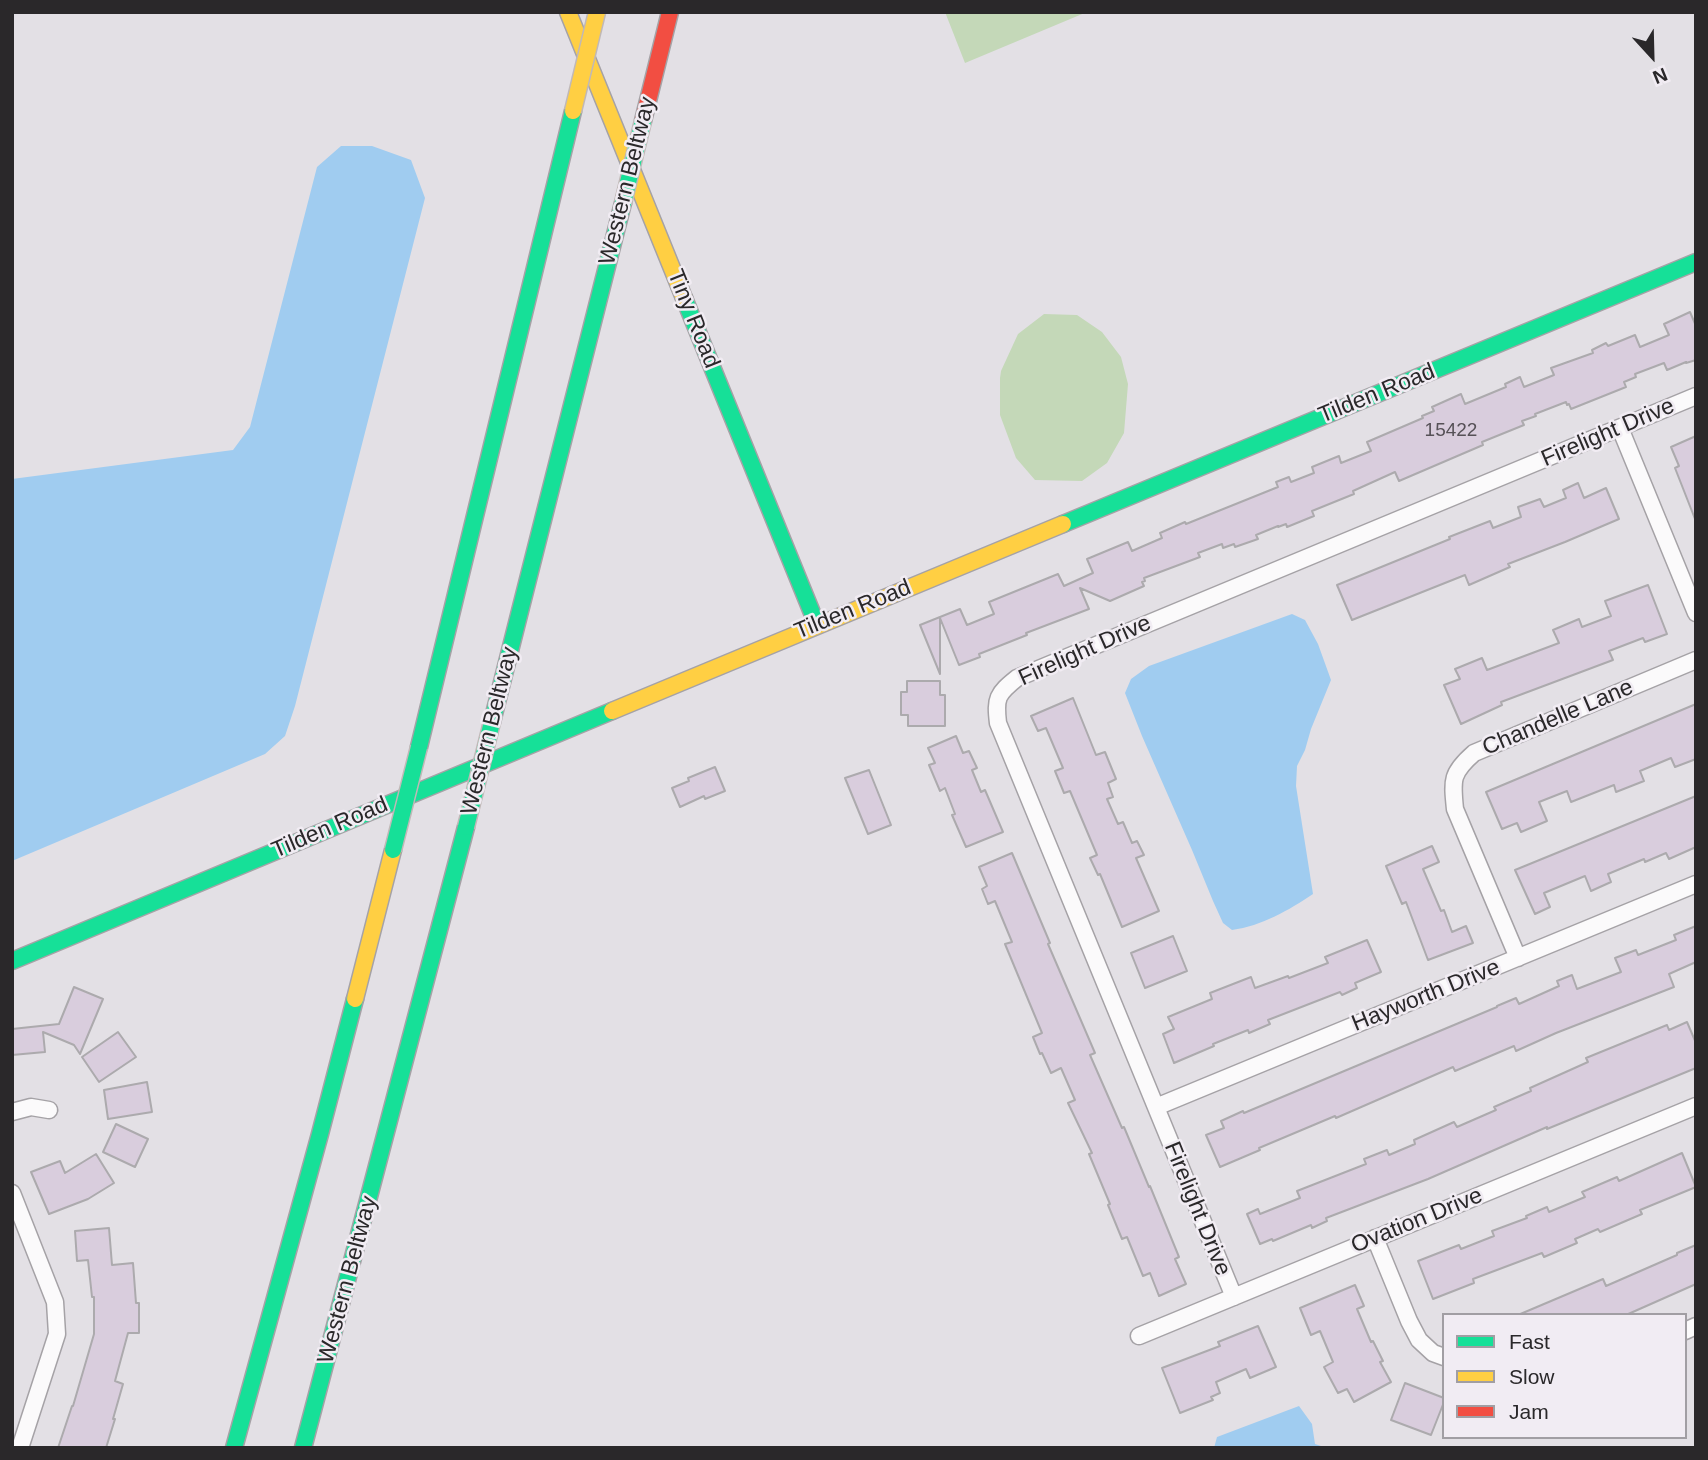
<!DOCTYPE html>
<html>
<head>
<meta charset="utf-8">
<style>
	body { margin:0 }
	#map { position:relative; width:1708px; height:1460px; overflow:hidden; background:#e3e0e5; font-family:Arial,sans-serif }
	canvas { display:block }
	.frame { position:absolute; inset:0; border:14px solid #2a282a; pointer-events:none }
	.legend { position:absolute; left:1442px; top:1313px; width:245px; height:126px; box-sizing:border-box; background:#f1ecf3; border:2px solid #a19ea3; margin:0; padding:9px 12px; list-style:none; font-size:21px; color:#2a282a }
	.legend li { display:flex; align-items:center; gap:14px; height:35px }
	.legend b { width:35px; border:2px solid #a19ea3 }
	.north { position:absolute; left:1617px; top:21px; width:70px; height:70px; -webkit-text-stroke:5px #f1ecf3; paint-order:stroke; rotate:158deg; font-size:19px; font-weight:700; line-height:28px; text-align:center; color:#2a282a }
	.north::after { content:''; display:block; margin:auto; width:24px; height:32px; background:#2a282a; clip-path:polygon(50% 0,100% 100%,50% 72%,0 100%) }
</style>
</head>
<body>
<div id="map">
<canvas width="1708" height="1460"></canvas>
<div class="frame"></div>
<ul class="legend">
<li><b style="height:9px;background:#16e098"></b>Fast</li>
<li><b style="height:9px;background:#ffcf43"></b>Slow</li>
<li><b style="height:9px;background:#f24e42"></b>Jam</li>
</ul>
<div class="north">N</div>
</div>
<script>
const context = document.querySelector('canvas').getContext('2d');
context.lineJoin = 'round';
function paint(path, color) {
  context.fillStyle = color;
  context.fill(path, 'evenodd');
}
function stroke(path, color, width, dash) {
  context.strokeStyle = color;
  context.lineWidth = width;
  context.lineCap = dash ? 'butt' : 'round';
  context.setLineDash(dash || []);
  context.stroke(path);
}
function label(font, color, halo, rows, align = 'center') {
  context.font = font + ' Arial,sans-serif';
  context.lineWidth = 5;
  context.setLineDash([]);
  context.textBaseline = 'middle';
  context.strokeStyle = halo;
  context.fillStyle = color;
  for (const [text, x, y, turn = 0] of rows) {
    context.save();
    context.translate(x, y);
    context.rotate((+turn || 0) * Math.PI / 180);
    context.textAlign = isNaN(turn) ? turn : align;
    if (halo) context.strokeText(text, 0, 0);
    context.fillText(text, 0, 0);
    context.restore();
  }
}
const green = new Path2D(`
	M945,12H1087L965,63Z
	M1044,314L1077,315L1102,332L1121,357L1128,384L1124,433L1107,463L1082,481L1035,480L1016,458L1000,415V378L1001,371L1018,334Z`);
const water = new Path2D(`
	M341,146H372L411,160L425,198L295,706L285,736L265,754L12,861V479L233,450L250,427L317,167Z
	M1292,614L1305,620L1318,644L1331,680L1311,729L1305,750L1297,766L1296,786L1313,894C1289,910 1262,926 1232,930L1223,923L1213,901L1192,850L1142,736L1125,693L1131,679L1149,666Z
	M1299,1406L1312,1424L1315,1444L1327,1448H1214L1217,1437Z`);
const building = new Path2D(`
	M1690,312L1696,326V360L1686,363V362L1667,370L1664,363L1635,374L1636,377L1624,382L1626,387L1571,409L1569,404L1567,405L1566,402L1535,414L1536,416L1522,421L1524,425L1482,442L1483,445L1399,481L1395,472L1353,491L1354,494L1312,511L1314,516L1287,527L1286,524L1278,527V526L1256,535L1258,539L1235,547L1234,544L1223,548L1222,544L1198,553L1200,557L1144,578L1145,581L1142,582L1144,586L1110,601L1080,588L1089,609L1026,633L1027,635L979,654L980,657L959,665L940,618V674L920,625L960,609L967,625L994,614L989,602L1058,574L1064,586L1093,573L1087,559L1128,542L1132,551L1162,538L1160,533L1185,522L1186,524L1278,487L1276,482L1289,477L1291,482L1314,473L1312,467L1339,456L1341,463L1371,451L1367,442L1423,418L1422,416L1434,411L1432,407L1461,394L1465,404L1506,387L1505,384L1520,377L1524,387L1554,375L1551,368L1593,353L1592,350L1606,343L1608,346L1635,335L1640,347L1669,335L1664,324Z
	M1696,436V518L1695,519L1675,468L1679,466L1671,447Z
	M1578,483L1584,498L1606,488L1619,519L1565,542L1508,564L1510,567L1469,585L1465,575L1352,620L1337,585L1450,539L1449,537L1490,521L1493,528L1521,517L1518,507L1540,499L1544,507L1566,498L1563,490Z
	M1648,585L1667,634L1645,642L1643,638L1609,651L1613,660L1501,702L1502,705L1461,724L1444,685L1460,679L1455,669L1482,658L1487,670L1559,643L1553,630L1579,619L1582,627L1611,616L1605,601Z
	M907,681H940V695H945V726H908V715H901V692H907Z
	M1073,698L1096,755L1105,752L1116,779L1108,783L1113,797L1107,799L1118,824L1123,822L1132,843L1137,841L1144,855L1136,858L1159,911L1122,927L1100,874L1098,875L1090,858L1097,855L1070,791L1064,793L1055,771L1063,768L1046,728L1038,731L1031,716Z
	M1696,704V759L1675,767L1671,758L1640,771L1644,781L1616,792L1614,785L1571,802L1567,791L1539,802L1547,821L1521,832L1517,823L1502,829L1486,792Z
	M956,736L963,753L969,751L977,768L972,770L981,792L985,790L1003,832L966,847L952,815L955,814L945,788L940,791L929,765L935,763L928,748Z
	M715,767L725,791L705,799L704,796L680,807L672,788L689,781L688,778Z
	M869,770L891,825L868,834L845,778Z
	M1696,796V847L1669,859L1666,853L1645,862L1644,859L1608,874L1611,882L1591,891L1585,876L1544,893L1550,907L1535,914L1515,870Z
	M1432,846L1439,862L1423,869L1441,911L1444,910L1452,932L1466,926L1473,943L1428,960L1406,902L1402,904L1386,866Z
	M1012,853L1050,943L1048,944L1095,1053L1090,1055L1122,1128L1124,1127L1149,1187L1150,1186L1179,1257L1175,1259L1186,1284L1159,1296L1150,1273L1143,1276L1127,1237L1122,1239L1108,1205L1110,1204L1089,1154L1092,1153L1068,1103L1075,1100L1061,1068L1051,1073L1042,1053L1040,1054L1033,1037L1042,1033L1005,944L1012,942L995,901L988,904L982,889L987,886L979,867Z
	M1696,926V962L1669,974L1674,987L1556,1033L1516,1051L1514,1046L1455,1071L1453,1067L1336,1118L1335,1116L1259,1148L1260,1150L1220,1167L1206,1135L1224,1128L1221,1121L1243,1111L1244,1113L1497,1007V1006L1516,998L1519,1004L1559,986L1557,981L1572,975L1577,989L1621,972L1615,958L1636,950L1638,955L1676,940L1674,935Z
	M1173,936L1187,971L1145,988L1131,953Z
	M1367,940L1381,972L1355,983L1357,988L1342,995L1340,992L1268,1020L1270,1024L1249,1033L1248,1030L1213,1044L1214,1046L1174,1063L1163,1034L1174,1029L1168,1017L1212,999L1210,993L1251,977L1255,988L1288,976L1289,978L1328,963L1325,957Z
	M74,987L103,999L80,1054L74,1045L43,1032L45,1052L12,1055V1029L59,1024Z
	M1687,1022L1696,1043V1068L1547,1129V1127L1428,1179L1326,1218L1327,1221L1312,1228L1311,1225L1273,1241L1272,1239L1260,1244L1247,1214L1258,1209L1260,1214L1300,1198L1297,1191L1366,1164L1364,1159L1387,1150L1389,1155L1415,1144L1414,1140L1454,1122L1457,1127L1496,1110L1494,1107L1531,1091L1530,1088L1588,1062L1586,1058L1667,1025L1669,1030Z
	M118,1032L136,1057L99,1082L82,1057Z
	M147,1082L152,1112L108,1119L104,1090Z
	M116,1124L148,1139L135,1167L103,1152Z
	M1682,1153L1696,1187L1640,1210L1642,1214L1600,1232L1598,1229L1575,1239L1577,1243L1544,1257L1542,1253L1473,1279L1474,1283L1433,1299L1418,1261L1459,1245L1461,1249L1494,1236L1492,1231L1527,1218L1526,1216L1547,1207L1549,1212L1585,1197L1582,1192L1617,1177L1619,1181Z
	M96,1154L114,1183L88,1199L49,1214L31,1172L60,1161L65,1173Z
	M109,1228L112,1265L133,1263L136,1303H139V1333H128L115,1381L123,1384L113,1419H115L106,1448H58L72,1406H73L94,1334V1297H92L88,1260L77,1261L75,1231Z
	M1696,1245V1284L1626,1315H1518L1603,1279L1606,1286L1677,1255V1253Z
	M1355,1285L1364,1306L1357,1309L1371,1342L1373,1341L1383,1361L1380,1362L1391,1382L1354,1402L1347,1389L1338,1393L1324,1367L1333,1362L1320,1331L1311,1335L1300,1308Z
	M1258,1326L1276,1367L1250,1378L1246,1369L1216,1382L1220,1393L1211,1397L1213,1400L1180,1413L1162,1368L1220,1346L1218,1342Z
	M1405,1383L1444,1398V1402L1431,1435L1391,1420Z`);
const street = new Path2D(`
	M1620,428L1696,613
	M1518,958L1455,809C1452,780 1451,773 1474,753L1696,660
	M1156,1107L1696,884
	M12,1112L31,1107L49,1110
	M12,1193L55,1302L57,1334L20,1448
	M1375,1238L1409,1321L1419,1340L1433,1353L1444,1357
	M1234,1297L998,723C995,698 997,694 1017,678L1696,396
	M1685,1331L1696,1326
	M1139,1336L1696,1106`);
const fast = new Path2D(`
	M684,298L817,625
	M1063,524L1696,262
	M492,722L623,203
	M419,747L573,111
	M12,961L612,711
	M234,1448L320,1134L355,999
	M303,1448L466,827`);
const slow = new Path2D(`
	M568,12L684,298
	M612,711L1063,524
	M355,999L393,850`);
const jam = new Path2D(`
	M643,121L670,12`);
const fastBridge = new Path2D(`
	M623,203L643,121
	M466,827L492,722
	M393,850L419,747`);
const slowBridge = new Path2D(`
	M573,111L597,12`);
const numberNames = [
	["15422",1451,431]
];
const streetNames = [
	["Western Beltway",628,181,-76],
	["Tiny Road",693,319,68],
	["Tilden Road",1377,394,-22],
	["Firelight Drive",1608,433,-23],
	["Tilden Road",853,610,-22],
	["Firelight Drive",1085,651,-24],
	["Chandelle Lane",1558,718,-23],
	["Western Beltway",490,731,-76],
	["Tilden Road",330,828,-23],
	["Hayworth Drive",1426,996,-22],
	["Firelight Drive",1197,1209,68],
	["Ovation Drive",1417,1221,-22],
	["Western Beltway",348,1280,-75]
];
paint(green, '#c4d8b8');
paint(water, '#a0ccf0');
paint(building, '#d9cddd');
stroke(building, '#acaaad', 2);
stroke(street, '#a5a2a6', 19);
stroke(fast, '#a5a2a6', 19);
stroke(slow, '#a5a2a6', 19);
stroke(jam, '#a5a2a6', 19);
stroke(street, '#fbfafb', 16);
stroke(fast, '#16e098', 16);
stroke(slow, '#ffcf43', 16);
stroke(jam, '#f24e42', 16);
stroke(fastBridge, '#c0b8b7', 19, []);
stroke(slowBridge, '#c0b8b7', 19, []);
stroke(fastBridge, '#16e098', 16);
stroke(slowBridge, '#ffcf43', 16);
label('19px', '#565157', null, numberNames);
label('23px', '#2a282a', '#f1ecf3', streetNames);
</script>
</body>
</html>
